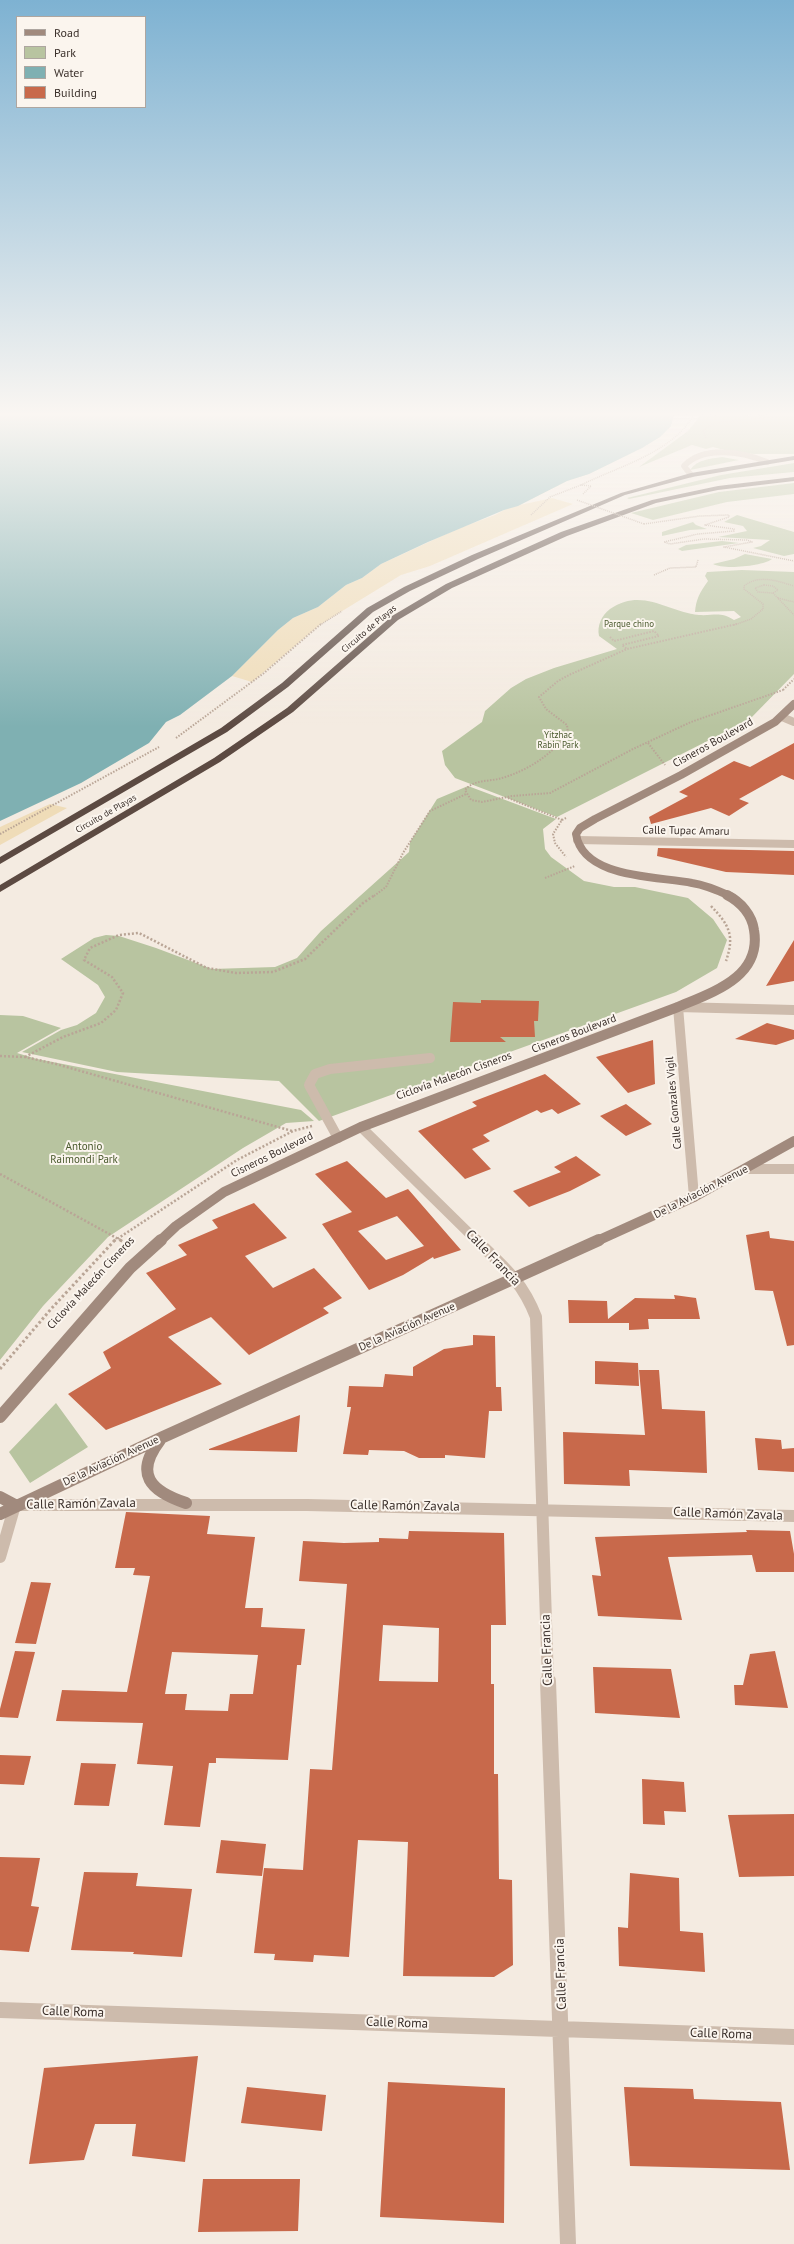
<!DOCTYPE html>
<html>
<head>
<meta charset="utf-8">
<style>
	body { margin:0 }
	#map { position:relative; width:794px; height:2244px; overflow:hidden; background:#f4ebe1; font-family:"PT Sans",sans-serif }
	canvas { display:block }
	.legend { position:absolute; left:16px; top:16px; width:130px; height:92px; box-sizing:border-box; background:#fbf5ee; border:1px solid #aea6a0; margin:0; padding:5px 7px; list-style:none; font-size:12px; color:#3b302b }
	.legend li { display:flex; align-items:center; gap:8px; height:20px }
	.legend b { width:20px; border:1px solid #aea6a0 }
</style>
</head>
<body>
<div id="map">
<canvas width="794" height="2244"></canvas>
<ul class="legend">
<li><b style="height:5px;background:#a18a7d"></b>Road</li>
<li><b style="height:11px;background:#b8c4a0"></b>Park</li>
<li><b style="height:11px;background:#7fb0b2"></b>Water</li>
<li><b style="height:11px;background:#c8694b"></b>Building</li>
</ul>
</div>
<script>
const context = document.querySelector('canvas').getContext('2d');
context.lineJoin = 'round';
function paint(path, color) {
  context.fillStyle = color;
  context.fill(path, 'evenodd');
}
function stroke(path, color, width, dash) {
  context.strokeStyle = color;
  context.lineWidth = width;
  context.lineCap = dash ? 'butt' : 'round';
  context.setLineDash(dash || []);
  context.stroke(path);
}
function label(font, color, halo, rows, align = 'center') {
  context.font = font + ' "PT Sans",sans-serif';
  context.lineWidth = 4;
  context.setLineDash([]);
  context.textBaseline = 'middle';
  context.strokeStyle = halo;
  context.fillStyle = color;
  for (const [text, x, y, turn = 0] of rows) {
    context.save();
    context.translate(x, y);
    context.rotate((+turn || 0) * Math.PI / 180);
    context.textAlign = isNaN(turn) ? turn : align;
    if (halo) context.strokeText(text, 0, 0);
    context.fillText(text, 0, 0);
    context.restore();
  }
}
const green = new Path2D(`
	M722,413L753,416L794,413V454H753L732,452L713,447L706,449L692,445L639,467L688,431L700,416H714Z
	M722,457L739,460L690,470C698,459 710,459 722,457Z
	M794,463V472L730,478L629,499L627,498L721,475Z
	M794,483V494L727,502L653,520L631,513L719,492Z
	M737,515L794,532V554L784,556L753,548L761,546L770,540L718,537L747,531L743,526L724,522Z
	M693,522L696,525L707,529L690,530L662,536V532Z
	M722,541L739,543L682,551L678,549L686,545Z
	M745,554L772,559C763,566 724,570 713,564L734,559Z
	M742,570L794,572V674L749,720L557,817L455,778L445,765L442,751L482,722L485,711L511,688L526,679L554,668L617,649L599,636C597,626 601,616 610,609C643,587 667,612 699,615C714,616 720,611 734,620L741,617L734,611L695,612C696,599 700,592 708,581L705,576L707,572Z
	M468,786L556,819L543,829L545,849L551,857L584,881L614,887H635L688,898L713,919L727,940L717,968L676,992L319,1121L279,1081L117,1072L22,1052L61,1030L77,1025L96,1013L105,997L98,985L61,959L94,938L106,935L119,936L156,948L212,969L275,967L297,958L321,931L409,852L410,842L437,799Z
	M0,1015L23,1016L61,1028L17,1053L37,1059L301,1110L314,1121L286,1123L243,1148L108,1237L43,1306L0,1360Z
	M56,1403L88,1447L30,1483L9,1452Z`);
const sand = new Path2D(`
	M674,413L671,426L660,437L642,448L589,474L567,481L520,505L552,498L573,504L430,566L401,575L321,624L252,682L232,676L278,630L293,618L318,607L346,585L362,578L381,564L457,529L495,515Z
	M50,804L67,808L0,845V827Z`);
const water = new Path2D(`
	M0,413H674L671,426L660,437L642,448L589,474L567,481L518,506L504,510L428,542L381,564L362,578L346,585L318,607L293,618L278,630L232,676L180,715L166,722L149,743L81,783L0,821Z`);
const building = new Path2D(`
	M794,743V780L782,775L739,799L749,803L729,816L711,808L651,824L649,817L688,796L679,792L734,761L750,767Z
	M658,848L794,851V875L726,872L657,856Z
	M794,940V981L766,986Z
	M481,1000L539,1001L538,1021H534L535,1037H500L506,1042H450L453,1002L481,1003Z
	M767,1023L794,1030V1039L776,1045L735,1039Z
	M653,1040L655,1084L628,1093L596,1057Z
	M545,1074L581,1104L558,1114L552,1109L541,1113L537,1110L483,1135L490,1141L472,1149L491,1169L465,1179L418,1131L477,1106L472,1102Z
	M626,1104L652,1124L626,1136L600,1116Z
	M576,1156L601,1175L570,1191L529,1207L513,1191L561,1172L554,1167Z
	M347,1161L386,1198L408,1189L461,1250L434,1259L433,1257L403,1275L369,1290L322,1224L352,1212L315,1174ZM397,1216L424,1246L386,1260L358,1231Z
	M254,1203L287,1238L245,1256L273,1288L314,1268L342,1298L323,1308L329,1313L249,1355L211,1317L168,1337L222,1384L106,1430L68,1394L111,1368L103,1352L176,1309L146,1273L187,1255L178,1245L218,1228L212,1220Z
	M769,1231L770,1238L794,1241V1345L787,1346L773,1291L755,1290L746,1235Z
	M674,1295L696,1298L700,1319H648L649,1329L629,1330V1323H569L568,1300L607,1301L608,1319L635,1298L675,1299Z
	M473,1335L495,1336L496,1387H501L502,1411H489L485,1458L445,1455V1458H419L404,1451L369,1450L368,1455L343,1454L351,1407H347L349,1386L383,1387L385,1374L413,1376V1367L444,1349L473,1345Z
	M595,1361L638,1363L639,1386L595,1384Z
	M639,1370H659L662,1409L705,1411L707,1473L629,1470L630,1486L564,1484L563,1432L645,1435Z
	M300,1415L297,1452L209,1450V1449Z
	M755,1438L781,1440L782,1449L794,1448V1472L758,1470Z
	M126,1512L210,1516L207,1534L255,1537L245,1608H263L261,1627L305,1629L301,1665H297L288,1760L216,1758V1763H209L200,1827L164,1825L173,1766L137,1764L143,1723L56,1721L62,1690L127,1692L150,1576L133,1575L135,1568H115ZM172,1652L258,1655L253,1694H230L228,1711L185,1710L187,1694H165Z
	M746,1530L790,1531L794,1554V1572H756L752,1555L668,1557L682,1620L598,1616L592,1575L601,1576L595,1537L747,1532Z
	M409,1531L504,1533L506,1625H491V1684H494V1774H498L499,1879L512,1880L513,1965L494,1977L403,1976L408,1842L358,1840L349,1957L314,1955L313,1962L274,1960L275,1954L254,1953L264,1868L303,1870L310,1769L332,1770L347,1584L299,1581L303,1541L344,1543L379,1542V1538L408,1539ZM383,1625L439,1628L438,1682L379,1681Z
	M31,1582L51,1583L36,1644L15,1643Z
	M15,1651L35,1652L18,1718L0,1717V1709Z
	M775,1651L788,1708L735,1705L734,1685H743L750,1654Z
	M593,1667L671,1669L680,1718L595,1713Z
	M0,1755L31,1756L24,1785L0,1784Z
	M81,1763L116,1764L109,1806L74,1805Z
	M642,1779L684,1782L686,1812L664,1811L665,1825L643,1824Z
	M794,1814V1876L739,1877L728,1815Z
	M221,1840L266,1844L262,1876L216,1873Z
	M0,1857L40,1858L31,1906L39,1907L29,1952L0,1950Z
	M84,1872L138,1873L136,1886L192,1889L182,1957L133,1954L134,1952L71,1950Z
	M630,1873L679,1878L680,1931L703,1933L705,1972L619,1966L618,1927L628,1928Z
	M198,2056L185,2162L132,2156L136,2124H95L84,2160L29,2164L44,2068Z
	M388,2082L505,2088L504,2223L380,2217Z
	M247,2087L326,2095L322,2131L241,2123Z
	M624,2087L693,2089L694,2099L781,2102L790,2170L630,2166Z
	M203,2179H300L298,2231L198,2232Z`);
const pathFar3 = new Path2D(`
	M741,413H774
	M706,438L703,431L711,425L721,422L794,415
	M591,486L581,485C619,466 673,453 695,413
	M583,494L591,486
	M531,515L550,497L581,485
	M644,524L700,516L729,515V517L705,525L734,529V531L698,534L664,542L670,544L704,539L747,540L752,542L724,547L794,561
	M654,575L670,568L696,567L698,560
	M764,585L773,586L778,590L773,593L758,592L755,588Z
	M773,593L794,615
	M778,598L794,602
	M320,625L342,611
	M734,625L751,619L763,609V604L744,589V586C759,574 777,581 794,586`);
const pathFar2 = new Path2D(`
	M737,624L627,649L569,675L558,681L539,697L546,709L567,725L568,733C551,755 529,770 502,778C489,782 474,779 465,790L471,800L482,802L512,796L550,793L633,749L691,722L783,690
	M610,637L614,641L654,631L659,636L622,645L627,649
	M783,690L794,679
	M176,738L264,673L321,624
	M648,743L665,765
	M508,798L562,820
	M566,818L562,820L553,834L555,843L566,857
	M0,834L159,747
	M545,878L575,866
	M374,896L386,887L403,853L430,811L466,794`);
const pathFar1 = new Path2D(`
	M711,906C729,925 735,935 726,961
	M0,1056L25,1057L56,1064L292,1131
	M25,1057L63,1037L101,1023L116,1010L123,993L112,977L84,960L90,948L119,935L139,933L207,968L236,973L273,972L305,959L363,903L375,895
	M0,1174L122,1241
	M114,1241L237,1160L293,1131L312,1126`);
const path = new Path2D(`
	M120,1240L129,1245
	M0,1369L51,1309L115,1240`);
const laneFar1 = new Path2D(`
	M691,475L684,466C704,445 743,452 767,462`);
const lane = new Path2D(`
	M338,1138L309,1085L315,1074L330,1069L430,1058`);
const streetFar3 = new Path2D(`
	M782,717L794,722
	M577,840L794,844`);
const streetFar2 = new Path2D(`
	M361,1127L477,1241
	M747,1169H794
	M694,1197L678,1007L794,1010`);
const streetFar1 = new Path2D(`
	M476,1240C503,1266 522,1281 536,1317L548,1682
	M0,1557L15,1505H307L794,1516`);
const street = new Path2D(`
	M548,1681L568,2244
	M0,2010L794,2037`);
const secondaryFar2 = new Path2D(`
	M730,896C717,890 705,885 692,883C658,876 583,879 576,834L580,828L595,819L681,775L775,722L794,704`);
const secondaryFar1 = new Path2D(`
	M160,1241L176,1226L224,1192L361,1127L678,1007C713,992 762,977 754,930C752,915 741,902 727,895
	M597,1241L694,1197L794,1141`);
const secondary = new Path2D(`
	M0,1417L130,1268L161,1240
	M160,1440C134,1474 150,1491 186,1503
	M0,1497L15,1505
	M0,1514L163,1437L599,1240`);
const highway = new Path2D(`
	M794,456V460L692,477L625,495L478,559L410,591L373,612L288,687L227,732L0,864V857L221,728L282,683L367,608L404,587L472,555L621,493L691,473Z
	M794,477V481L718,490L656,503L567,536L452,588L398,620L293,712L220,762L0,892V885L214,758L287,708L392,616L446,584L561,532L652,500L718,486Z`);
const pathBridge = new Path2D(`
	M577,500L644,524`);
const farParknames = [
	["Parque chino",629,624],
	["Yitzhac",558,735],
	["Rabin Park",558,745]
];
const farStreetnames = [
	["Circuito de Playas",369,629,-40],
	["Circuito de Playas",106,814,-30]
];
const streetNames = [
	["Cisneros Boulevard",713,743,-29],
	["Calle Tupac Amaru",686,831,1],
	["Cisneros Boulevard",574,1034,-21],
	["Ciclovía Malecón Cisneros",454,1076,-20],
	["Calle Gonzales Vigil",674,1103,-95],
	["Cisneros Boulevard",272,1155,-26],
	["De la Aviación Avenue",701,1192,-27],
	["Ciclovía Malecón Cisneros",91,1283,-47],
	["De la Aviación Avenue",407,1327,-24],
	["De la Aviación Avenue",111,1461,-25]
];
const parkNames = [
	["Antonio",84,1147],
	["Raimondi Park",84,1160]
];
const nearStreetnames = [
	["Calle Francia",493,1258,46],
	["Calle Ramón Zavala",81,1504,-1],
	["Calle Ramón Zavala",405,1506,1],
	["Calle Ramón Zavala",728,1514,2],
	["Calle Francia",547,1650,-92],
	["Calle Francia",561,1974,-92],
	["Calle Roma",73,2012,2],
	["Calle Roma",397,2023,2],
	["Calle Roma",721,2034,2]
];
paint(green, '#b8c4a0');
paint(sand, '#efdcb8');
paint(water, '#7fb0b2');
paint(building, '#c8694b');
stroke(pathFar3, '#b9a596', 1.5, [1, 1]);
stroke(pathFar2, '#b9a596', 2, [1.5, 1.5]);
stroke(pathFar1, '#b9a596', 2.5, [2, 2]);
stroke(path, '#b9a596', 3, [2.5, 2.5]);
stroke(laneFar1, '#cdbbac', 6);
stroke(lane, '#cdbbac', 10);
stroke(streetFar3, '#cdbbac', 8);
stroke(streetFar2, '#cdbbac', 10);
stroke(streetFar1, '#cdbbac', 12);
stroke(street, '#cdbbac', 16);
stroke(secondaryFar2, '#a18a7d', 8);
stroke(secondaryFar1, '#a18a7d', 10);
stroke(secondary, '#a18a7d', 12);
paint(highway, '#5c4a42');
stroke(pathBridge, '#b9a596', 1.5, [1, 1]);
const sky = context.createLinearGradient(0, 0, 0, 727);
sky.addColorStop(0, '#7eb2d2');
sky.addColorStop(0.57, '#faf6f2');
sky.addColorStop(1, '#faf6f200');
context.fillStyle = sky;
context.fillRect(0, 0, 794, 727);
label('9px', '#4a5a2e', '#fbf5ee', farParknames);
label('9px', '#3b302b', '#fbf5ee', farStreetnames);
label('11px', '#3b302b', '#fbf5ee', streetNames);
label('11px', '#4a5a2e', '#fbf5ee', parkNames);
label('13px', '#3b302b', '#fbf5ee', nearStreetnames);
</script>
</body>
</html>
